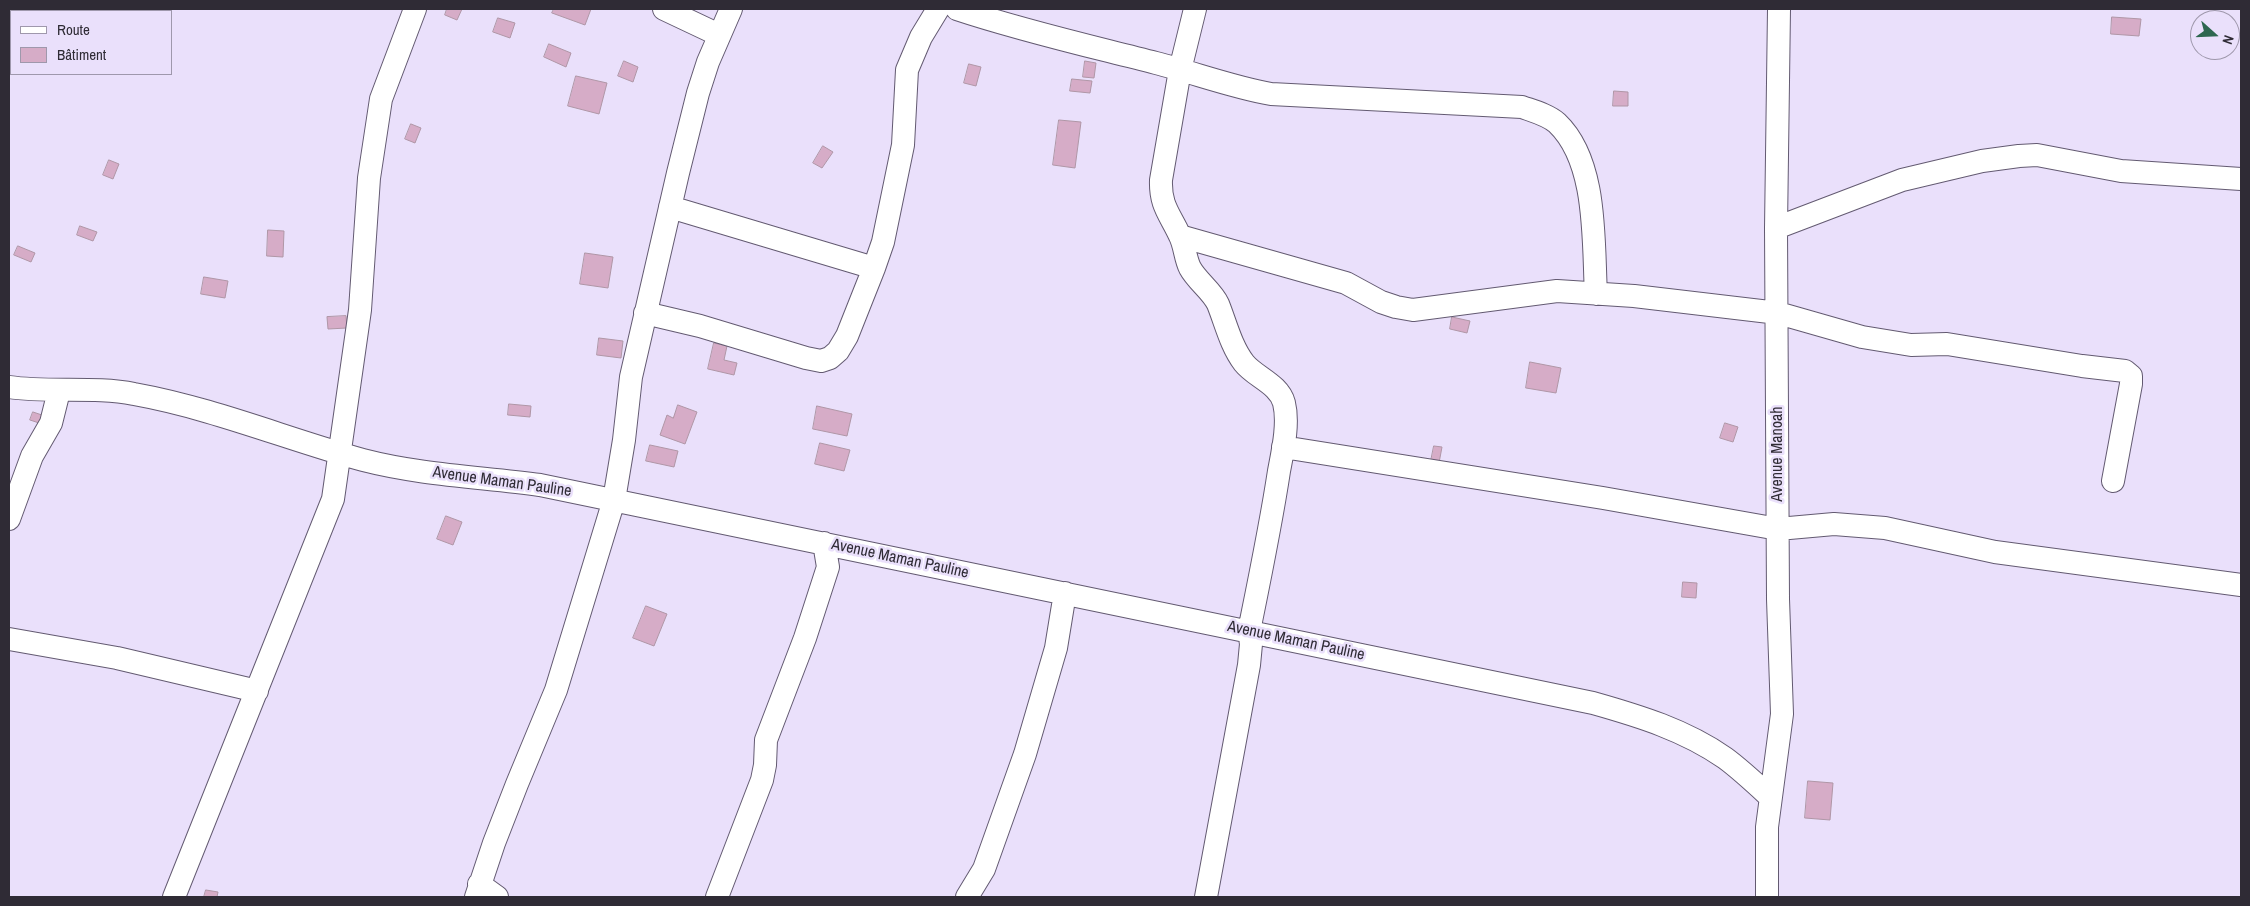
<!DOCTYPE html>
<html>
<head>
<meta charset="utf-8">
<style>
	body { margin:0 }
	#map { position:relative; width:2250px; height:906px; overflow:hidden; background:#eae0fb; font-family:"Archivo Narrow",sans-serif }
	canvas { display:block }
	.frame { position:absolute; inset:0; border:10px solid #2f2b35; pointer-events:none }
	.legend { position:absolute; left:10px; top:10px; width:162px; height:65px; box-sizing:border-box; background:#eae0fb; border:1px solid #9f98ac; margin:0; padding:6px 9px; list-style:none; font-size:15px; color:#2f2b35 }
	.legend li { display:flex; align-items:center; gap:10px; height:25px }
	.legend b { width:25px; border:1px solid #9f98ac }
	.north { position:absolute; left:2190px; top:10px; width:50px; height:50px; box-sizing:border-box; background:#eae0fb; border:1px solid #9f98ac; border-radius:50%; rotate:110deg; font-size:14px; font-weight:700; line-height:20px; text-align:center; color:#2f2b35 }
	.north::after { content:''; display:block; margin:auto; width:18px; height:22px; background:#2e6750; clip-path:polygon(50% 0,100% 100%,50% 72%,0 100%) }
</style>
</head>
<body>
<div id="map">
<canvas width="2250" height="906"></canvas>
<div class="frame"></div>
<ul class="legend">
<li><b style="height:6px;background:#fff"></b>Route</li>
<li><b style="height:14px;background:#d6acc7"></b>Bâtiment</li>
</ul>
<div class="north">N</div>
</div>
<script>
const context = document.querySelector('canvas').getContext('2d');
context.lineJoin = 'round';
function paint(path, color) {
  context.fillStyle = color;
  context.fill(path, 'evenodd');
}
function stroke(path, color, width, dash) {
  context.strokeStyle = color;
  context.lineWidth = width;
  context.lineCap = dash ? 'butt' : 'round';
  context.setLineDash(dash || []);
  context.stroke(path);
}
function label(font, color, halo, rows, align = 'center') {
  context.font = font + ' "Archivo Narrow",sans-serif';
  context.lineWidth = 5;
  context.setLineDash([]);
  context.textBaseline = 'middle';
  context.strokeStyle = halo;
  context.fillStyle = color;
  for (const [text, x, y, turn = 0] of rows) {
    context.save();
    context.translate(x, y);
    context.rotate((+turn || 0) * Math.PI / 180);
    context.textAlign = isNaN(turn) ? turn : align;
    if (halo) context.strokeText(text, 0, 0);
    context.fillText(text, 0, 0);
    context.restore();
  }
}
const building = new Path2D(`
	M447,9H462L457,20L445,15Z
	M554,9H591L585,25L552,13Z
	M2112,17L2141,19L2139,36L2111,34Z
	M498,18L515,23L510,38L493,32Z
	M549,44L571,53L566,67L544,57Z
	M624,61L638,67L633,82L618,76Z
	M1085,61L1096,63L1094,78L1083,77Z
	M969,64L981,67L976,86L964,83Z
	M576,76L607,83L599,114L568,106Z
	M1072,79L1092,81L1090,93L1070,91Z
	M1614,91L1628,92V106H1613Z
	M1059,120L1081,122L1075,168L1053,165Z
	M411,124L421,128L415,143L405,139Z
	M823,146L833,152L822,168L813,163Z
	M109,160L119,164L113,179L103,175Z
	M80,226L97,232L93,241L77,235Z
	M268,230L284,231L283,257L267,256Z
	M18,246L35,253L31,262L14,255Z
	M585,253L613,257L608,288L580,284Z
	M204,277L228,281L225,298L201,294Z
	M346,316L347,328L328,329L327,317Z
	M1452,317L1470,321L1467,333L1450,329Z
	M599,338L623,341L621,358L597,355Z
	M714,343L727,346L724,360L737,363L734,375L708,369Z
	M1530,362L1561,368L1556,393L1526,388Z
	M509,404L531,406L530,417L508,415Z
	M678,405L697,412L685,444L660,435L667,415L673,418Z
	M817,406L852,414L847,436L813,429Z
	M33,412L51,418L48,426L30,420Z
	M1725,423L1738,427L1733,442L1720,438Z
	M820,443L850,450L844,471L815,464Z
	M650,445L678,451L674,467L646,461Z
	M1434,446L1442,447L1439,463L1431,461Z
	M446,516L462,522L453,545L437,539Z
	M1683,582L1697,583L1696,598L1682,597Z
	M646,606L667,614L654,646L633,638Z
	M1808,781L1833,783L1830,820L1805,818Z
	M206,890L218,892L217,897H204Z`);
const minor = new Path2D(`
	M664,9L719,35
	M957,9C1023,31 1090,46 1156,63C1195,73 1232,87 1271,94L1522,107C1533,111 1548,115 1557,123C1598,162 1593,242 1596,294
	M1195,9L1180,70L1161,180C1160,206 1170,214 1180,236C1185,246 1185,258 1190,268C1197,281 1212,291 1218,304C1226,324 1231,346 1244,363C1255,377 1279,384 1284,403C1289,423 1283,450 1279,471C1271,524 1260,577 1249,631L1251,644L1249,665L1206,897
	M670,207L874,268
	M1776,228L1902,180L1982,161L2019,156L2037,155L2121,171L2241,179
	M1180,236L1346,283L1381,302L1396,307L1413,310L1557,291L1634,296L1778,313L1862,337L1911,345L1947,344L2082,366L2125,371L2131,376V384L2113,481
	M645,313L700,326L806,358L821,361L830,358L838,351L847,336L874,268L883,242L903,145L907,70L921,37L938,9
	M9,387C49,393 95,386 134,394C212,408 287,439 363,460C421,475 481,477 540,485L1593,703C1639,716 1685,730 1725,758C1740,769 1755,783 1769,796
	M1283,447L1603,498L1778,529L1834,524L1885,528L1995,552L2241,585
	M9,519L32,456L51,423L59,391
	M9,639L117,658L257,691
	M479,884L497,897
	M174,897L333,499L360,310L369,178L381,99L415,9
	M476,897L494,843L517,784L556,690L614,500L624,440L631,377L678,173L698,93L708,62L731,9
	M717,897L762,780L765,765L766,740L805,638L828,567L824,543
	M967,897L984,869L1025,754L1056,648L1065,593
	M1767,897V827L1782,714L1778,599L1776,228L1779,9`);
const streetNames = [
	["Avenue Manoah",1778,454,-90],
	["Avenue Maman Pauline",502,482,8],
	["Avenue Maman Pauline",900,559,12],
	["Avenue Maman Pauline",1296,641,12]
];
paint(building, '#d6acc7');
stroke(building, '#af96a6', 1);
stroke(minor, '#635a71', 24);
stroke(minor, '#fff', 22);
label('16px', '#2f2b35', '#eae0fb', streetNames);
</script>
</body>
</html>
